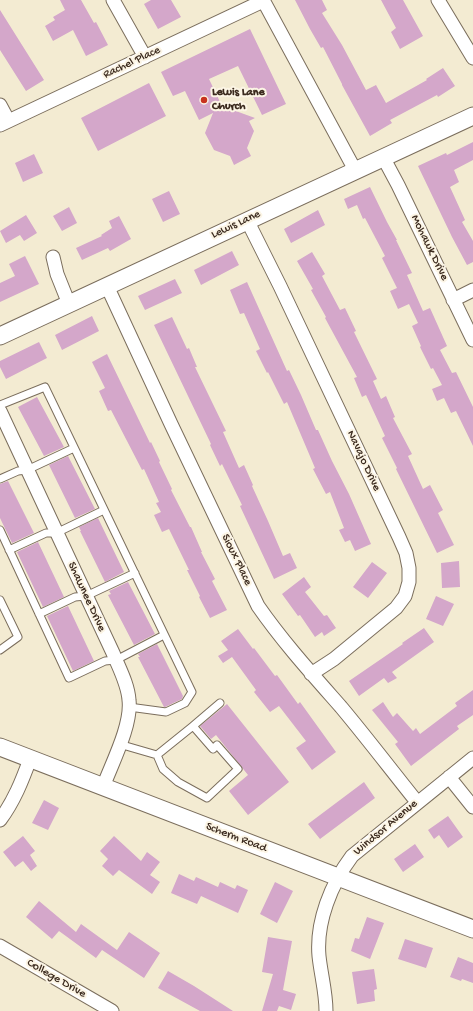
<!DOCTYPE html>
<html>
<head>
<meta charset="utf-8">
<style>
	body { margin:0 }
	canvas { display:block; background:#f3ebd2 }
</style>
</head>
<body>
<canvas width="473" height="1011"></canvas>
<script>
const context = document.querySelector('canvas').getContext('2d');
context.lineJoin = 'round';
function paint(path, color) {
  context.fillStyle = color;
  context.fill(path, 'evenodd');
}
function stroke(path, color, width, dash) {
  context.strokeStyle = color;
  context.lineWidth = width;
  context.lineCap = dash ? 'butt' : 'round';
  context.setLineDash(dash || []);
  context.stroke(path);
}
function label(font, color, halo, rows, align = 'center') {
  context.font = font + ' "Gochi Hand",sans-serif';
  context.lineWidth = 4;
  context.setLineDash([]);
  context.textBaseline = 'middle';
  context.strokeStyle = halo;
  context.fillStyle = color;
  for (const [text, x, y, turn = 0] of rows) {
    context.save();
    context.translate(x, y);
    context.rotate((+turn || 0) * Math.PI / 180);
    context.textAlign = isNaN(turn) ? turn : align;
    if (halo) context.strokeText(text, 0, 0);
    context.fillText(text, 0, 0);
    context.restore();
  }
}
const building = new Path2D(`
	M60,0H81L94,23L96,22L108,45L86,56L73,30L53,41L45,26L55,20L53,17L65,10Z
	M151,0H171L181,17L158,29L144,4Z
	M295,0H322L327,10L322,13L342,45L366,90L376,85L386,103L427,80L426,79L443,68L455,86L438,97L437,95L390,120L392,123L370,136L342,85V84L323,47L321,48L310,29Z
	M381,0H403L423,36L400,49L391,32L396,28Z
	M0,10L44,80L26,91L0,50Z
	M250,29L286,104L262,115L238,66L209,79L222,106L255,118L249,121L254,131L247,148L251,156L234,165L230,156L214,150L205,133L213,113L199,120L185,91L173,96L161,72Z
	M149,83L166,116L98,151L81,118Z
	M473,142V160L454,170L459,182L450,187L465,220L462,222L473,241V262L467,265L452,237L418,166L446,153L447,155Z
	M34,154L43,173L23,182L15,163Z
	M370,187L387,222L397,240H396L412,273L407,275L423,311L430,308L447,346L440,350L452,373L456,372L473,407V446L456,411L451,413L444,398L437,401L432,389L442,385L433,368L431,369L420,347L421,346L412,326L418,323L409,304L398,309L390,291L397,288L382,258L385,256L365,218L363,219L357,205L348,209L344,199Z
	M169,191L180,214L163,222L152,199Z
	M69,207L77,223L62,231L53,216Z
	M318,210L325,225L291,243L284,229Z
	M26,215L37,233L24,241L20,235L6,243L0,231Z
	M119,216L131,239L110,251L108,248L82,260L76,248L102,236L101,235L112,228L109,221Z
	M232,251L239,265L201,285L194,270Z
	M312,252L325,274L322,276L340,310L345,308L356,331L354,332L377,379L373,381L381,399L386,396L395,417L393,418L412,454L408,456L423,489L430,485L443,510L438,513L454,545L437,553L396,469L397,468L382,438L385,436L366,395L362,397L354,378L357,377L325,318L326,317L311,290L313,289L297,261Z
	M25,256L39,284L0,302V283L15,276L9,264Z
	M175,279L182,293L145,310L138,296Z
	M247,282L287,371L289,370L301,395L316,430H318L332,461L349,494L371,544L355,551L350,540L345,542L339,530L344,528L330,492L326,494L313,469L315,468L287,402L284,404L268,372L267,373L256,351L260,349L244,313L240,314L230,290Z
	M92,316L99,331L62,350L55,335Z
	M172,317L187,349L189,348L197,367H195L226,431L223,432L239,468L244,465L253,485L252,486L268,521L283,556L290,553L297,568L274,579L240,506L242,505L222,464L220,466L210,445L211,444L154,325Z
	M39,342L47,358L6,379L0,367V361Z
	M107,354L150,443L151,442L160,461L159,462L172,489L171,490L190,527H191L202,552H201L215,579L212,581L227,610L210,618L199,597L200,596L187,570H189L169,529L162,532L154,515L161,512L156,503L159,502L144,469L142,470L111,410L108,411L99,391L105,388L92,362Z
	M37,397L64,447L44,456L18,407Z
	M68,456L95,509L75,518L49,465Z
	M8,481L34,533L12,543L0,518V484Z
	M98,518L124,572L105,582L80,531H81L79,527Z
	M38,542L64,597L43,607L17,552Z
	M459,561L460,587L442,588L441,563Z
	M372,562L387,573L368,598L353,587Z
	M304,577L311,587L305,592L324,616L327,615L336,628L324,636L322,632L315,637L300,615L298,616L282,594Z
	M128,582L155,634L134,645L108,595L111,594L109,591Z
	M436,596L454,604L443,626L426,619Z
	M68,606L94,661L73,671L47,616Z
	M424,628L434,642L392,672L397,678L388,683L384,678L359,696L349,681L403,644L402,643Z
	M238,629L253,649L254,648L275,676L277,675L298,704L300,702L336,752L312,770L296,748L306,741L279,706L270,712L254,692L256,690L232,657L223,663L218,656L228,650L221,641Z
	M157,644L183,696L182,699L165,707H164L138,657H140L138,654Z
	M473,690V715L457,726L459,729L411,766L395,744L398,742L372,710L383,702L393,717L397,713L413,731L416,728L420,734L457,706L455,703Z
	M227,704L289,782L248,815L229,791L248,775L216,735L211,739L200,726Z
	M364,782L375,798L320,839L308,824Z
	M44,800L59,808L48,830L32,823Z
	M448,816L463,837L448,848L439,835L434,839L428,830Z
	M23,836L35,851L30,855L37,866L31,871L23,861L15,867L3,852Z
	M114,836L141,861L147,852L160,862L150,875L160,882L152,894L119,870L113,876L102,866L108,859L100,851Z
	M415,844L424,857L403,872L394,859Z
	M179,874L194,881L196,877L218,887L220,882L235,889L237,885L248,890L238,913L201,896L197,904L171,893Z
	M275,882L293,891L277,923L260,914Z
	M39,901L76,932L81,924L117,950L129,932L160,953L144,978L102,950L96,958L59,931L52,939L26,917Z
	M367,917L384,923L370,959L351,951L355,938L359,939Z
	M268,937L292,941L283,990L296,994L291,1010L279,1006L277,1011H262L273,974L262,972Z
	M405,939L433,948L426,968L398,959Z
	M458,957L473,963V983L462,979L461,981L450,977Z
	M374,969L377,989L374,990L375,1001L357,1004L352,972Z
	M168,971L194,986L233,1011H200L158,988Z`);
const service = new Path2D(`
	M0,405L45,387L192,692L185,703L166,712L129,707
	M0,479L18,471L27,470L74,448
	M0,530L69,678L105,661L116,660L164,635
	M9,550L46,533H56L104,510
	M0,600L18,637L0,650
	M39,614L75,597L86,596L135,573
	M193,726L220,703
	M119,744L157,755L193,726L213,749L217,745L238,769L207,798L178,782L163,769L157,755`);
const minor = new Path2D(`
	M113,0L145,57
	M263,0L355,170
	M438,0L473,58
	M0,105L8,120
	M0,125L263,1
	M383,157L398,185L473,340
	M247,220L280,286L399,537L406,553L409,568V582L405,596L396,608L334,659L311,674
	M53,257L57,274L69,304
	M107,286L171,424L258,606C283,642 312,674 341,707C367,738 392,771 417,802
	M453,300L473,290
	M0,411L113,653C119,668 128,684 129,700C132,725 112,763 103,787
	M449,777L473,807
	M0,820C14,801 22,781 30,759
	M0,946L112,1011
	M326,1011C326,992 321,975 319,956C316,922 331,884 352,856L473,758`);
const tertiary = new Path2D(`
	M0,336L473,116
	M0,747L473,929`);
const markers = [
	[204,100,4,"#c8321e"]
];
const streetNames = [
	["Rachel Place",132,63,-25],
	["Lewis Lane",236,225,-25],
	["Mohawk Drive",429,248,64],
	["Navajo Drive",363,461,65],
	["Sioux Place",236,560,64],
	["Shawnee Drive",86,597,65],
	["Windsor Avenue",386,828,-40],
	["Scherm Road",236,838,21],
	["College Drive",56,979,30]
];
const poiNames = [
	["Lewis Lane",212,93],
	["Church",212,107]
];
paint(building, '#d4a7ca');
stroke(service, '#7b6e5d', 9);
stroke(minor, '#7b6e5d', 15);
stroke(tertiary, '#7b6e5d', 19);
stroke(service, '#fff', 7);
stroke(minor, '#fff', 13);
stroke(tertiary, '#fff', 17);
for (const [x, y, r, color] of markers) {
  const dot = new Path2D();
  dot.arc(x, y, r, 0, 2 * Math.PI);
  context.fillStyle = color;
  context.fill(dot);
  stroke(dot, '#fcf5e5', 1.5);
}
label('12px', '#3b2a1e', '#fcf5e5', streetNames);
label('bold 12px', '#3b2a1e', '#fcf5e5', poiNames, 'left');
</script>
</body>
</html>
